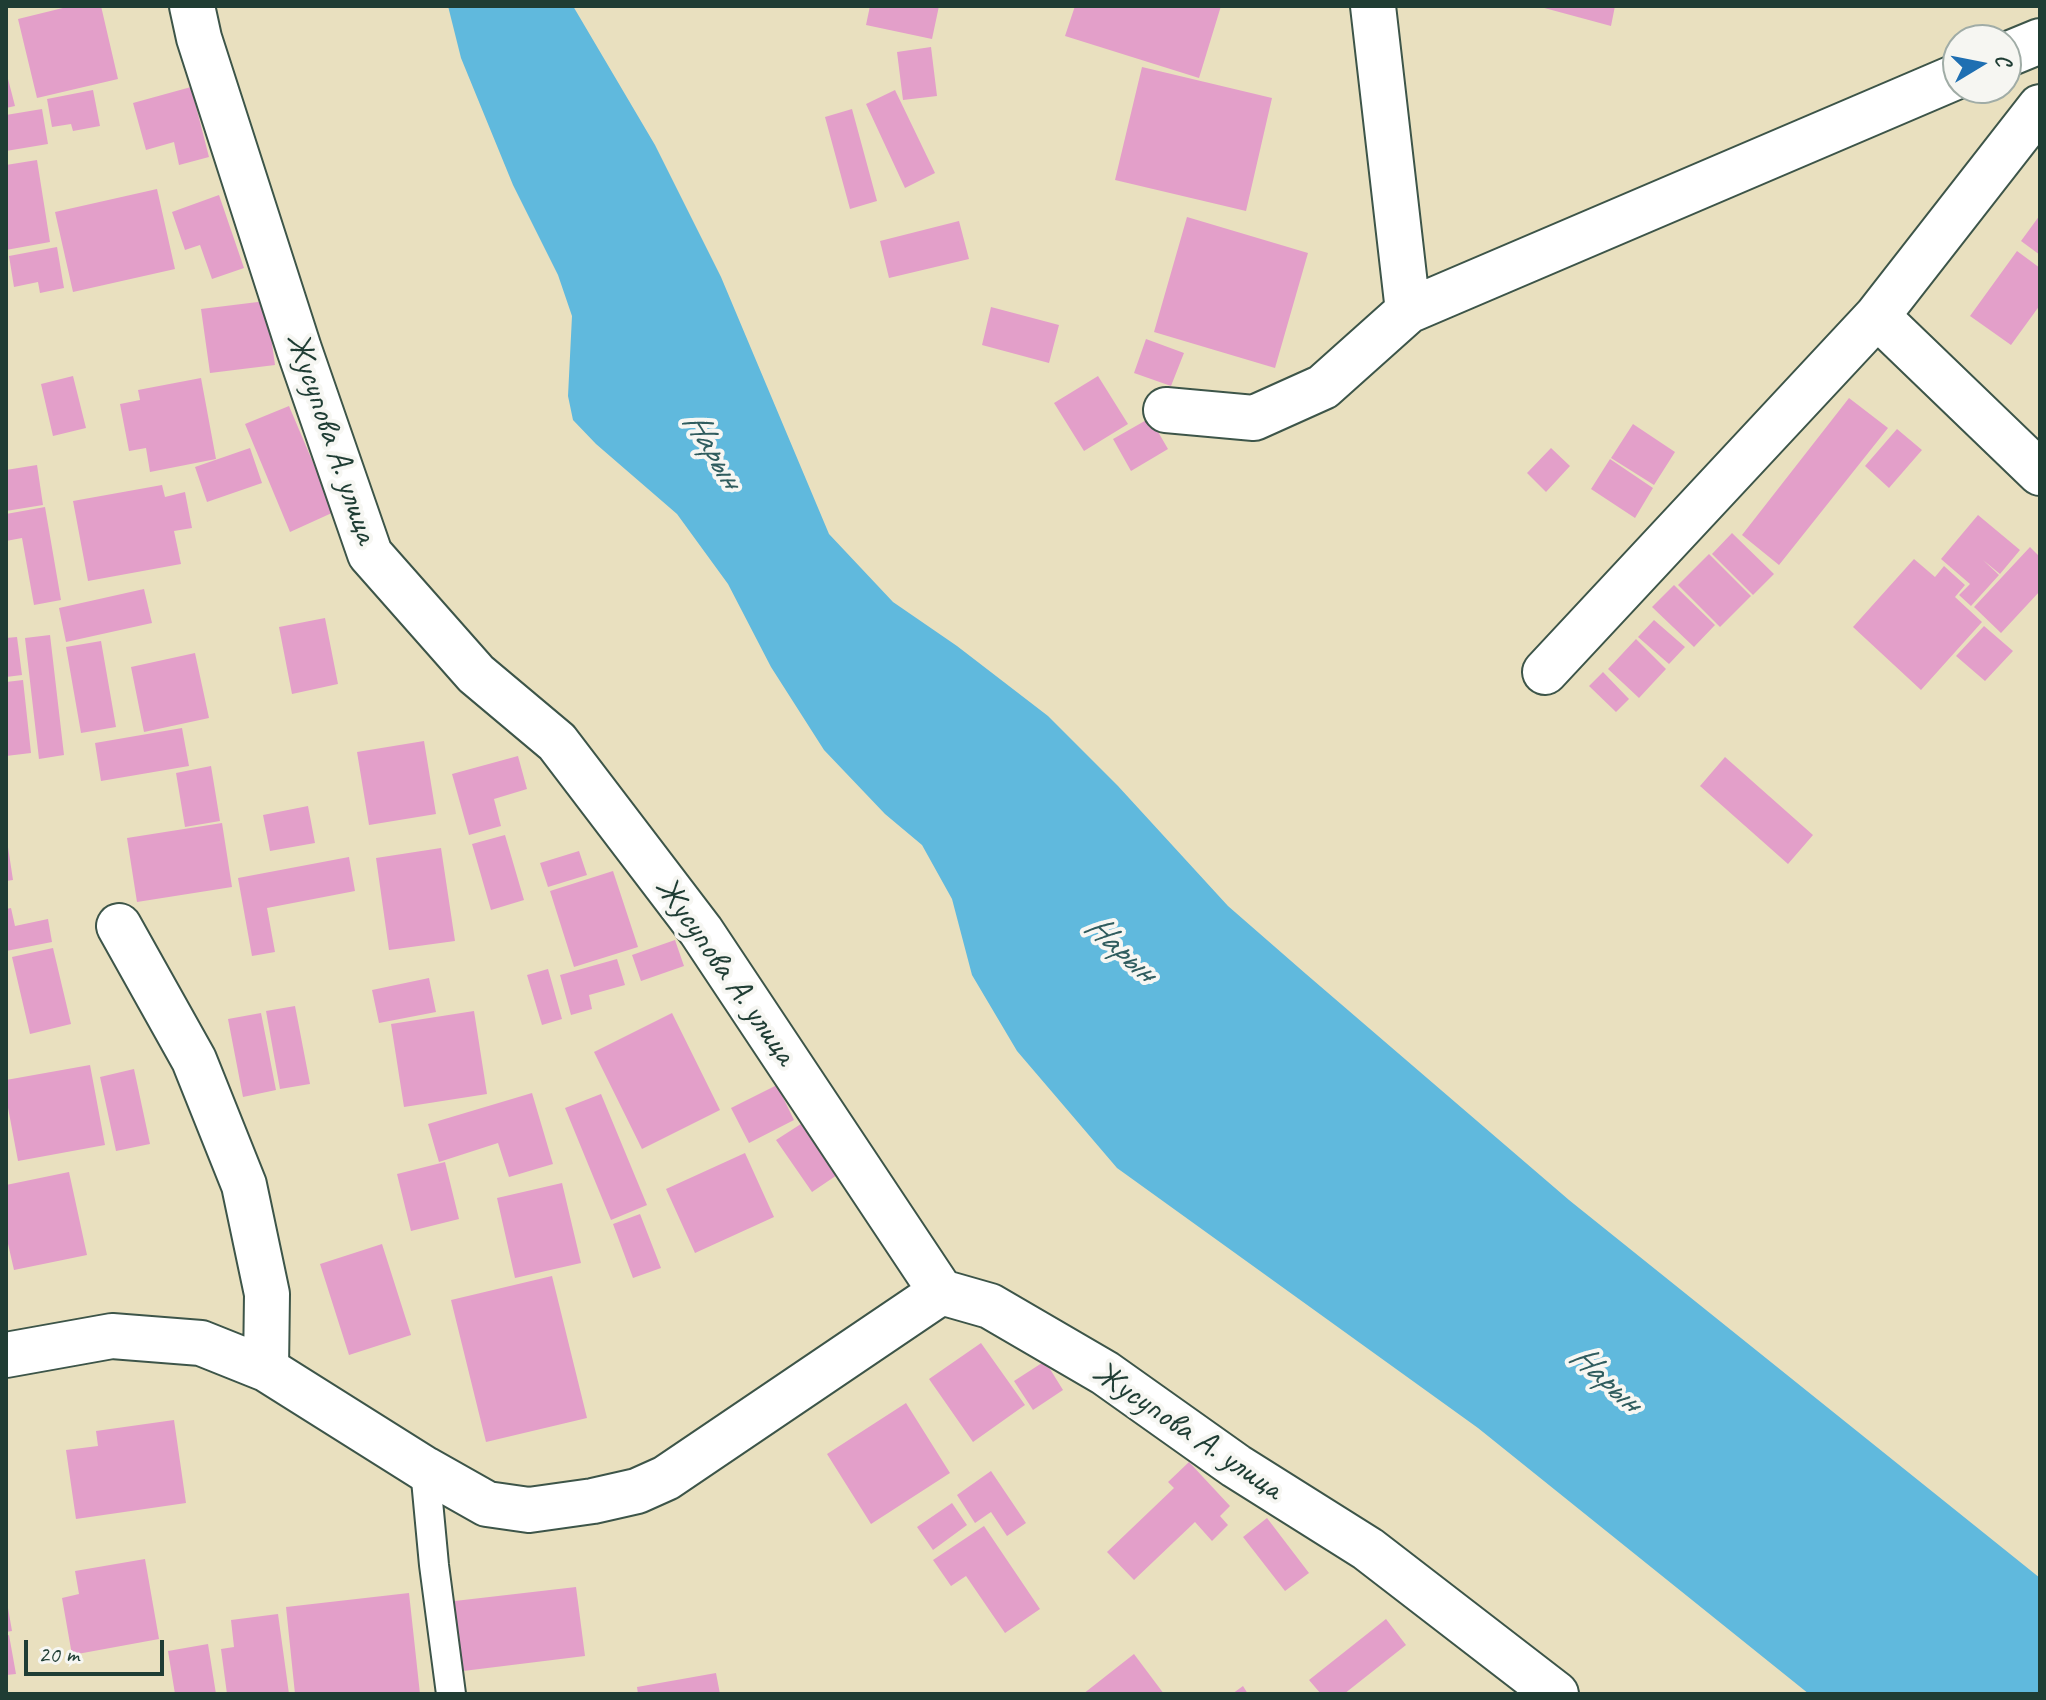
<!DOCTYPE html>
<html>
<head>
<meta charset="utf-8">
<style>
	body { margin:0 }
	#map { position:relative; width:2046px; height:1700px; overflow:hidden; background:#e9e0bf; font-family:Caveat,sans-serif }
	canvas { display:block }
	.frame { position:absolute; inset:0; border:8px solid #1f3d34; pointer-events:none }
	.north { position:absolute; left:1942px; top:24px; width:80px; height:80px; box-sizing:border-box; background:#f6f6f2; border:2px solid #a0aca6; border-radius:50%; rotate:80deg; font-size:22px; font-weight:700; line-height:32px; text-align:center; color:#1f3d34 }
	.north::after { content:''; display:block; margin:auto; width:28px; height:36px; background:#1f6fb2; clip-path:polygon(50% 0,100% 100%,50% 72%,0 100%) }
	.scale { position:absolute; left:24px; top:1640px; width:140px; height:36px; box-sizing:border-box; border:4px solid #1f3d34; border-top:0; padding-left:10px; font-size:24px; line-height:28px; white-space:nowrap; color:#1f3d34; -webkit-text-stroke:6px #f6f6f2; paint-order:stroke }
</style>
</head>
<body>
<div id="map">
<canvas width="2046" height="1700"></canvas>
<div class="frame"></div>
<div class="north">С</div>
<div class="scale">20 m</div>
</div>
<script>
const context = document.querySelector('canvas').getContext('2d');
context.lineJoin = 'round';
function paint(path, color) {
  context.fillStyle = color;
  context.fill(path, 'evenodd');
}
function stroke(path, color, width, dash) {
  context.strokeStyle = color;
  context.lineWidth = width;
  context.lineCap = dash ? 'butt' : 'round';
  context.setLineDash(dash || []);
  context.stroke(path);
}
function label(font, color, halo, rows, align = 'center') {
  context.font = font + ' Caveat,sans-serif';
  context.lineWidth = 8;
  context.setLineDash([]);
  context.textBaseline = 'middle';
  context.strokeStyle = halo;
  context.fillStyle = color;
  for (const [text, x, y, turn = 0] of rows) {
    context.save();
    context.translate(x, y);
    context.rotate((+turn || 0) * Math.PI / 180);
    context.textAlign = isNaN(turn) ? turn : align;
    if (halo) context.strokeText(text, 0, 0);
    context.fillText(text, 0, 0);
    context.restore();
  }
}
const water = new Path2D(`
	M448,6H573L655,145L721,277L829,534L893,602L957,646L1048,716L1118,786L1228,906L1306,974L1569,1200L2040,1578V1694H1809L1478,1428L1117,1168L1017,1051L972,975L952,899L922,845L885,814L824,750L771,667L728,584L677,514L596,444L573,420L568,396L572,316L558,275L513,185L461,58Z`);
const building = new Path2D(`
	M71,6H101L118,79L37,98L18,19Z
	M870,6H939L932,39L866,25Z
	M1075,6H1221L1199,78L1065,36Z
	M1537,6H1615L1611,26Z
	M931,47L937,96L903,100L897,52Z
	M1142,67L1272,98L1246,211L1115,180Z
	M7,75L15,106L6,108V76Z
	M191,87L209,157L179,165L174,142L146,150L133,103Z
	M93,90L100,126L73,131L71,124L52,127L47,99Z
	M895,90L935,173L905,188L866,104Z
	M42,109L48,144L6,151V115Z
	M852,109L877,201L850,209L825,117Z
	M37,160L50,242L6,250V165Z
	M157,189L175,269L73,292L55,212Z
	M219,195L244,268L212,279L200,245L185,250L172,212Z
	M2040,215V255L2021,241Z
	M1187,217L1308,253L1275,368L1154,332Z
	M959,221L969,259L889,278L880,241Z
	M57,247L64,288L40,293L38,282L14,287L9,256Z
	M2017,251L2040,268V305L2011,345L1970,316Z
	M266,301L275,365L210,373L201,309Z
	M991,307L1059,325L1049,363L982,345Z
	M1146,339L1184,353L1171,386L1134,373Z
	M73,376L86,428L53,436L41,384Z
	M1098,376L1128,424L1084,451L1054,403Z
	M201,378L216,459L150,472L146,448L129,451L120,404L140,400L138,390Z
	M1849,398L1888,428L1779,565L1742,535Z
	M289,406L334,512L290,532L245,424Z
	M1150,418L1168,449L1131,471L1113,439Z
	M1633,424L1675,452L1654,485L1611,458Z
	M1897,429L1922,450L1889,488L1865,466Z
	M250,448L262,483L207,502L195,467Z
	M1551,448L1570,466L1546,492L1527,473Z
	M1610,459L1653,488L1635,518L1591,489Z
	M37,465L43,505L6,511V470Z
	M162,485L165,497L185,492L192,528L174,531L181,564L88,581L73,501Z
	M45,507L61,600L34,605L22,538L6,541V514Z
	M1978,515L2020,550L2000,574L1983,560L1999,575L1971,606L1959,595L1970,584L1941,559Z
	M1732,533L1774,574L1753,595L1712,554Z
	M2030,547L2040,557V591L2001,633L1974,607Z
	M1709,554L1751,596L1720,627L1678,585Z
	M1914,559L1935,577L1944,566L1965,585L1955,597L1982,622L1921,690L1853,627Z
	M1674,585L1715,625L1694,647L1652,607Z
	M144,589L152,623L66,642L59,608Z
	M325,618L338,684L292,694L279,627Z
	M1654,620L1685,647L1669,664L1638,637Z
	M1984,626L2013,651L1985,681L1956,656Z
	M50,635L64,755L39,759L25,638Z
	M17,637L22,675L6,677V638Z
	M1636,639L1666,669L1639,698L1608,669Z
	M101,641L116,727L81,733L66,647Z
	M195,653L209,718L144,732L131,667Z
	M1603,672L1629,699L1616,712L1589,686Z
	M23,680L31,753L6,756V682Z
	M182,728L189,766L101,781L95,743Z
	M424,741L436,814L369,825L357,752Z
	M518,756L527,789L494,799L501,826L469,835L452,774Z
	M1725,757L1813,835L1788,864L1700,786Z
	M211,766L220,821L185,827L176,773Z
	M308,806L315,843L270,851L263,815Z
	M222,823L232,887L137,902L127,838Z
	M6,834L13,880L6,881Z
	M505,835L524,900L491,910L472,844Z
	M441,848L455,941L389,950L376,858Z
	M579,851L587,875L548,887L540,863Z
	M349,857L355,891L267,908L275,952L252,956L238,878Z
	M613,871L638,947L574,967L550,891Z
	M11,908L15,926L48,919L52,942L6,951V909Z
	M675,940L684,966L641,981L632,955Z
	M53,948L71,1024L30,1034L12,957Z
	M617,959L625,985L589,995L592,1009L571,1015L560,975Z
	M548,969L562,1019L542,1025L527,975Z
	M429,978L436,1012L379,1023L372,990Z
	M295,1006L310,1084L280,1089L266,1011Z
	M474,1011L487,1094L404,1107L391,1024Z
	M261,1013L276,1090L243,1097L228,1019Z
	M672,1013L720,1110L642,1149L594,1052Z
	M90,1065L105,1145L18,1161L6,1097V1080Z
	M134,1069L150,1144L116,1151L100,1077Z
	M777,1085L794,1120L749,1143L731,1108Z
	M532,1093L553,1164L509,1177L498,1143L439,1162L428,1124Z
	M601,1094L647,1205L611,1220L565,1108Z
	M804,1122L840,1173L812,1192L776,1140Z
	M745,1153L774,1217L695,1253L666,1189Z
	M445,1162L459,1219L411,1231L397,1174Z
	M69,1172L87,1255L14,1270L6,1235V1185Z
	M562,1183L581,1263L515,1278L497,1198Z
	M640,1214L661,1268L633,1278L613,1224Z
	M382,1244L411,1335L349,1355L320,1264Z
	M552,1276L587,1418L486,1442L451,1300Z
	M981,1343L1025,1405L973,1442L929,1379Z
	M1045,1361L1063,1390L1033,1410L1014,1381Z
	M906,1403L950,1473L871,1524L827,1454Z
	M174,1420L186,1503L76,1519L66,1450L98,1446L96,1431Z
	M1189,1462L1230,1506L1220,1516L1228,1525L1212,1541L1195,1522L1134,1580L1107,1552L1174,1488L1168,1482Z
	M991,1471L1026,1523L1007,1536L991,1512L975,1523L957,1495Z
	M952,1503L967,1525L933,1550L917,1527Z
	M1267,1518L1309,1573L1285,1591L1243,1537Z
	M984,1526L1040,1609L1005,1633L966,1576L951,1586L933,1560Z
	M145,1559L159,1639L72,1655L62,1598L79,1594L75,1571Z
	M576,1587L585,1656L455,1672L446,1602Z
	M409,1593L420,1694H295L286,1607Z
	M8,1608L12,1631L6,1632V1609Z
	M278,1614L289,1694H227L221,1649L234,1647L231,1620Z
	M1386,1619L1406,1645L1344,1694H1321L1309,1680Z
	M9,1635L16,1674L6,1675V1636Z
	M208,1644L216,1694H175L168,1651Z
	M1134,1654L1164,1694H1083Z
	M716,1673L720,1694H638L637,1687Z
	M1243,1686L1248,1694H1232Z`);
const lane = new Path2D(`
	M425,1469L434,1565L451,1694`);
const street = new Path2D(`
	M192,6L199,38L299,349L370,554L476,674L557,742L701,931L941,1292L990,1306L1105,1373L1236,1466L1368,1549L1556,1694
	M1373,6L1408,311
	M2006,55L2040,41
	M1877,316L2040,473
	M1166,410L1254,418L1323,387L1408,311L1958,76
	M1545,672L1877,316L2040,107
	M119,926L194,1060L244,1185L267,1294L266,1369
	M6,1355L112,1336L201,1343L266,1369L425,1469L487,1504L529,1510L593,1501L637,1491L666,1478L941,1292`);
const streetNames = [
	["Жусупова А. улица",331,438,71],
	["Жусупова А. улица",725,971,55],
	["Жусупова А. улица",1187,1431,34]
];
const waterNames = [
	["Нарын",712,450,59],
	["Нарын",1120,949,42],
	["Нарын",1605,1379,42]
];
paint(water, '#60b9dd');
paint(building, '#e39fc9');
stroke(lane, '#3d5549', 32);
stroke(street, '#3d5549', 48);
stroke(lane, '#fff', 28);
stroke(street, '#fff', 44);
label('34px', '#1f3d34', '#f6f6f2', streetNames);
label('italic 36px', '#2f5c5e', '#f6f6f2', waterNames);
</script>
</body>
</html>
